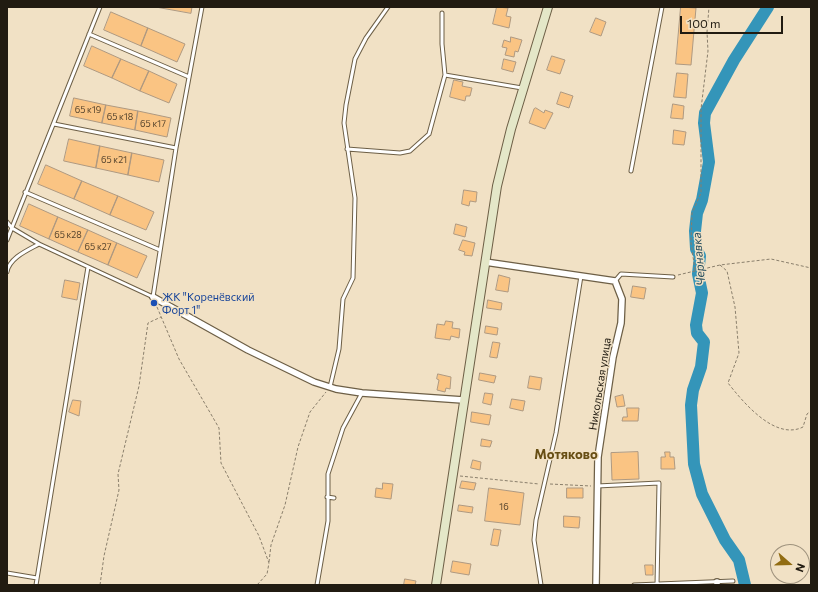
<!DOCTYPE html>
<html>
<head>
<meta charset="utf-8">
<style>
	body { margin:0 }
	#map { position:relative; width:818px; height:592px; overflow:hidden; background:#f1e1c5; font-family:Commissioner,sans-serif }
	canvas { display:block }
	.frame { position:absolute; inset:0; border:8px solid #211b11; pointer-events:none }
	.north { position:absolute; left:770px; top:544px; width:40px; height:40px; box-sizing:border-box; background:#f1e1c5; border:1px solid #9e927d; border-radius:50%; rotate:110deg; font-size:11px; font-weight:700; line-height:16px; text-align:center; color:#211b11 }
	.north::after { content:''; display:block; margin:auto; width:14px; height:18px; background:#916c12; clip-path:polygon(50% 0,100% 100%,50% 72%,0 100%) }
	.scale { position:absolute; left:680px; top:16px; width:103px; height:18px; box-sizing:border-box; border:2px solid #211b11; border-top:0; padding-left:5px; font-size:12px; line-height:14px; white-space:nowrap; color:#211b11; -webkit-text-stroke:3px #f1e1c5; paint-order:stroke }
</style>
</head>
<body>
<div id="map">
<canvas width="818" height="592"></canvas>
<div class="frame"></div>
<div class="north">N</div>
<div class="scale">100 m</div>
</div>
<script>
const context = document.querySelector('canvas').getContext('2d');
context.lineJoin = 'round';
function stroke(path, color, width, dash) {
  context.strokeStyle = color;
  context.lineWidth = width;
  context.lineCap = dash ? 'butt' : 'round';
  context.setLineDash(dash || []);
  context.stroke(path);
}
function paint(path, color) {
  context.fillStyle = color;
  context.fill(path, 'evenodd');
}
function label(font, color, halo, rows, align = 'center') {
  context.font = font + ' Commissioner,sans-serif';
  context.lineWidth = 3;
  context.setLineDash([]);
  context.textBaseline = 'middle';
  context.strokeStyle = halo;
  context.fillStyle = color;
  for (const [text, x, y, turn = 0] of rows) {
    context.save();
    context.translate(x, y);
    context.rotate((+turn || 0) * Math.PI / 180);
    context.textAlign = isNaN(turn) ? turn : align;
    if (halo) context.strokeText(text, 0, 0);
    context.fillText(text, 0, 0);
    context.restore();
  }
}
const river = new Path2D(`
	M745,585L739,560L725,540L702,494L694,464L691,405L693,390L701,367L704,342L697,333L696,325L702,293L698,274L700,256L696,249L695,231L697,213L702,200L709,162L704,123L705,113L734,60L768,7`);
const building = new Path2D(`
	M156,7H192L191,13Z
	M497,7L508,8L506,16L511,17L509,28L493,24Z
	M681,7L696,8L691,65L676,64Z
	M111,12L148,28L141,46L104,30Z
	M596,18L606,22L601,36L590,32Z
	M148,28L185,44L177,62L141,46Z
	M511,37L522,40L518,52L515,51L514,57L505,55L507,48L502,47L504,40L510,42Z
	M92,46L121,59L112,78L84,66Z
	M552,56L565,60L560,74L547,70Z
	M121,59L149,71L140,91L112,78Z
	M504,59L516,62L513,72L502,69Z
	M149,71L177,84L169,103L140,91Z
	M677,73L688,74L686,98L674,97Z
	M454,80L463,82L462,86L472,88L470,96H466L465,101L450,97Z
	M561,92L573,96L569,108L557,104Z
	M74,98L106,105L102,123L70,116Z
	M673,104L684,106L683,119L671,118Z
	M106,105L138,111L135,130L102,123Z
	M536,108L544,113L545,110L553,113L545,129L529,123L534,109Z
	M138,111L171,118L167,137L135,130Z
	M674,130L686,132L684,145L673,144Z
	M69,139L100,146L96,168L64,161Z
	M100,146L132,153L128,175L96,168Z
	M132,153L164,160L159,182L128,175Z
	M46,165L82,181L74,199L38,184Z
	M82,181L118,196L110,215L74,199Z
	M464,190L477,192L476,202L470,201L469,206L462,204Z
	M118,196L154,212L146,230L110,215Z
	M29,204L58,217L49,239L20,226Z
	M58,217L88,230L78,252L49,239Z
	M456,224L467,227L465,237L454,234Z
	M88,230L117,243L108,265L78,252Z
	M463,240L475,243L472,256L464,255L465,252L459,250Z
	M117,243L147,256L137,278L108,265Z
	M499,275L510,278L508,292L496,290Z
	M65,280L80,283L77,300L62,297Z
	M633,286L646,288L644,299L631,297Z
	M488,300L502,303L501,310L487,308Z
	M446,321L453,322L452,328L460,329L459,338L451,336L450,340L435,338L437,324L444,325Z
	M486,326L498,328L497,335L485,333Z
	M493,342L500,343L497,358L490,357Z
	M480,373L496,376L494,383L479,380Z
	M438,374L451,377L450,389L446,388L445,392L437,390L439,380L437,379Z
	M530,376L542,378L540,390L528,388Z
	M485,393L493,394L491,405L483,403Z
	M623,395L625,406L617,407L615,397Z
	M512,399L525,401L523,411L510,408Z
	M73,400L81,401L79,416L69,412Z
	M627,408H639L638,421H622L623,417H627Z
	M472,412L491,415L489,425L471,422Z
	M482,439L492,441L490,447L481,446Z
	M638,452L639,479L612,480L611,453Z
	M665,452H670V457H674L675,469H661V457H665Z
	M473,460L481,462L480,470L471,468Z
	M462,481L476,483L474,490L460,488Z
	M383,483L393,484L391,499L375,497L376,488L382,489Z
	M489,488L524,493L520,525L485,521Z
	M567,488H583V498H567Z
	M459,505L473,507L472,513L458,511Z
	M564,516L580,517L579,528L564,527Z
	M494,529L501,530L498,546L491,545Z
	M453,561L471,564L469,575L451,572Z
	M645,565H653V575H646Z
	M405,579L416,581L415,585H404Z`);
const path = new Path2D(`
	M720,265L727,271L735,307L739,353L728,383C743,402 775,441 803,427L807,414L811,411
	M695,270L691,243L692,213L701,193V109L708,51L707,32L709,7
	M678,275L720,265L771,259L811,268
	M157,307L179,359L219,428L221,463L259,536L269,563L267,574L257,585
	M460,476L539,484
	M550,484L591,486
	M269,562L271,545L285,505L298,447L310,412L326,392
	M100,585L104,556L119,490L118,474L139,386L148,323L161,317`);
const lane = new Path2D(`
	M89,34L189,77
	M445,75L522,88
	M54,124L176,148
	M347,149L400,153L410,151L429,134L445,75L442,44V13
	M631,171L662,7
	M25,192L160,250
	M7,222L12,228L39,244L153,297L176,148L202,7
	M7,240L100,7
	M7,272C9,258 28,250 39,244
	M615,281L621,274L673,277
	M330,387L339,349L343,299L353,278L355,198L344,123L346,105L355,59L366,38L388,7
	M597,486L659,483L657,585
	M327,497L334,498
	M7,573L37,578
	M36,585L88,267
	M317,585L328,521V474L343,428L362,393
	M541,585L534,540L536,520L556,433L581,276
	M634,585L733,581`);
const street = new Path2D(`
	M485,262L615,281L622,299L621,323L613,357L598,457L596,585
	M153,297L248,350L314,382L336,389L362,393L463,400
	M717,585V582`);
const secondary = new Path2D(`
	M436,585L497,186L511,129L548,7`);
const markers = [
	[154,303,4,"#1a4fb4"]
];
const numberNames = [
	["65 к19",88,110],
	["65 к18",120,117],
	["65 к17",153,124],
	["65 к21",114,160],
	["65 к28",68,235],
	["65 к27",98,247],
	["16",504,507]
];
const transitNames = [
	["ЖК \"Коренёвский",162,297],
	["Форт 1\"",162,310]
];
const streetNames = [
	["Никольская улица",600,384,-81]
];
const waterNames = [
	["Чернавка",699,259,-95]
];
const quarterNames = [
	["Мотяково",566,455]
];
stroke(river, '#3495b9', 12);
paint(building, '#fac483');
stroke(building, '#ae9981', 1);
stroke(lane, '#6d5f46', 5);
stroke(street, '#6d5f46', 8);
stroke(secondary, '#6d5f46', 10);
stroke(path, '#897e6b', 1, [3, 2]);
stroke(lane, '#fff', 3);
stroke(street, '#fff', 5.5);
stroke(secondary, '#e4e7c8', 8);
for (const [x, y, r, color] of markers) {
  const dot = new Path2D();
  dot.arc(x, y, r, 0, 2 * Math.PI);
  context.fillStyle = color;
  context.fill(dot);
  stroke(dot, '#f1e1c5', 1.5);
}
label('9px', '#57452e', null, numberNames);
label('11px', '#164399', '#f1e1c5', transitNames, 'left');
label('11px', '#211b11', '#f1e1c5', streetNames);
label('italic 12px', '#274f5f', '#f1e1c5', waterNames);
label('bold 13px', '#674e14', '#f1e1c5', quarterNames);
</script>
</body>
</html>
